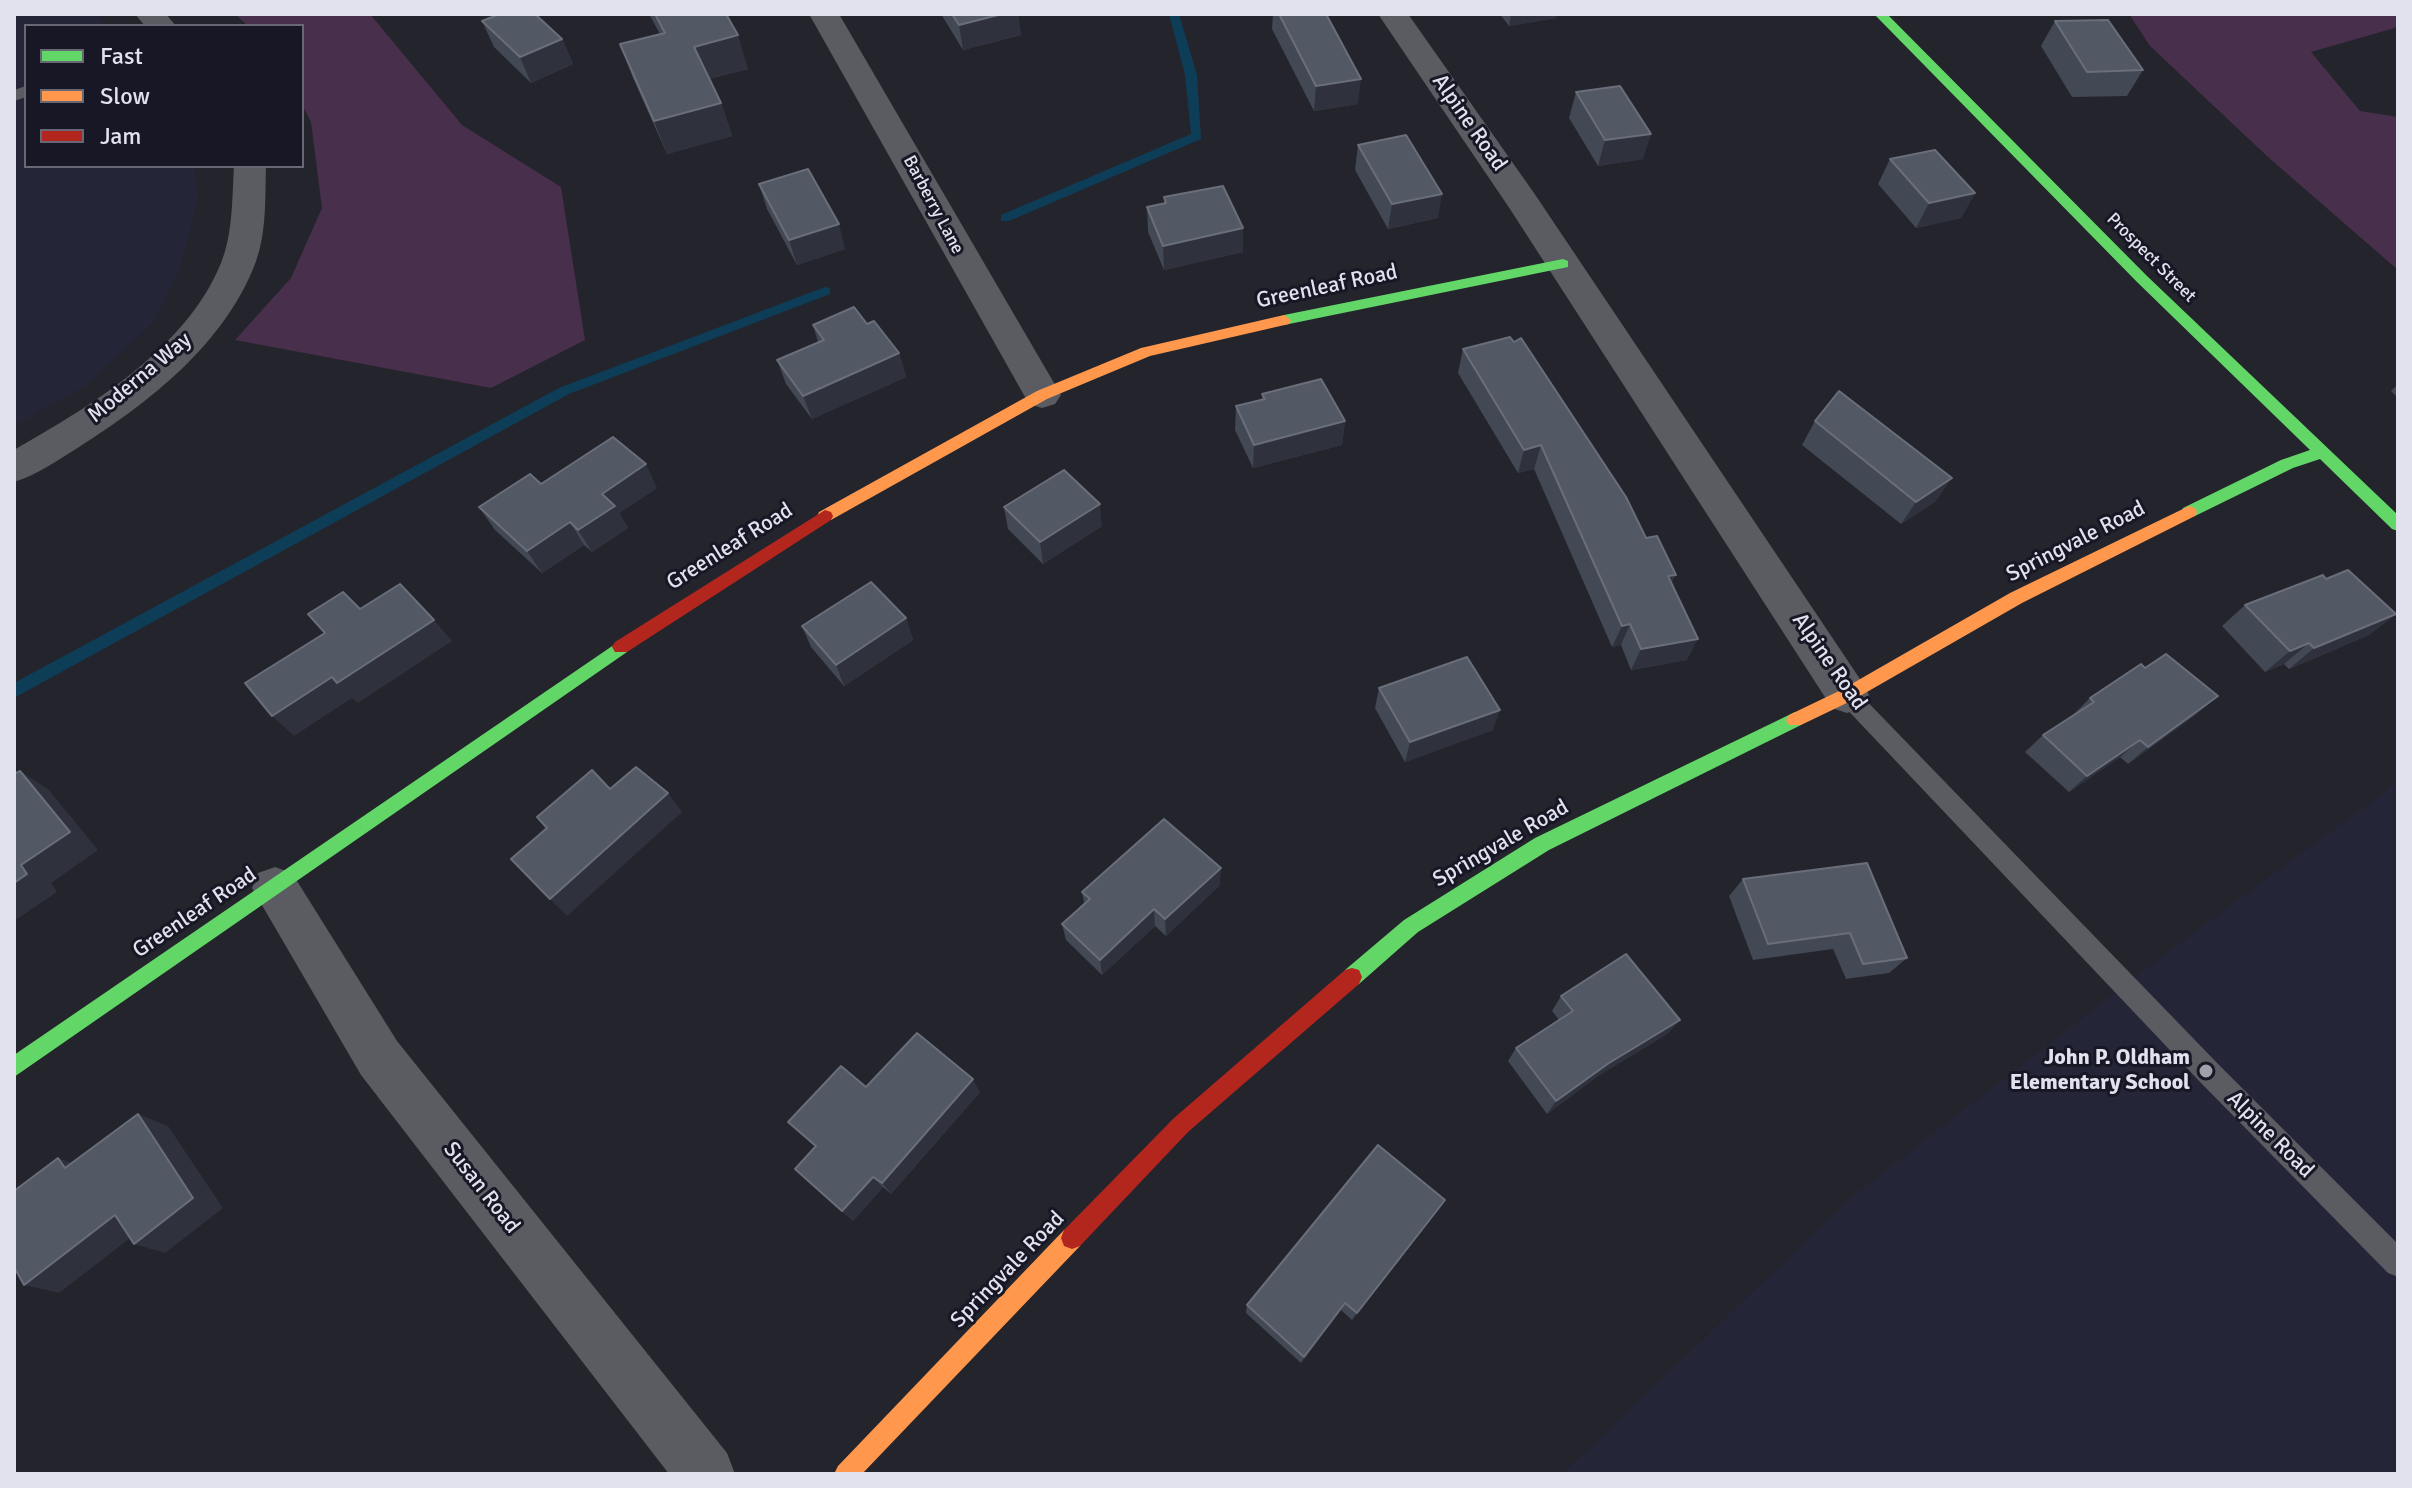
<!DOCTYPE html>
<html>
<head>
<meta charset="utf-8">
<style>
	body { margin:0 }
	#map { position:relative; width:2412px; height:1488px; overflow:hidden; background:#24242c; font-family:Signika,sans-serif }
	canvas { display:block }
	.frame { position:absolute; inset:0; border:16px solid #e1e2ed; pointer-events:none }
	.legend { position:absolute; left:24px; top:24px; width:280px; height:144px; box-sizing:border-box; background:#171725; border:2px solid #686875; margin:0; padding:10px 14px; list-style:none; font-size:24px; color:#e1e2ed }
	.legend li { display:flex; align-items:center; gap:16px; height:40px }
	.legend b { width:40px; border:2px solid #686875 }
</style>
</head>
<body>
<div id="map">
<canvas width="2412" height="1488"></canvas>
<div class="frame"></div>
<ul class="legend">
<li><b style="height:10px;background:#63d668"></b>Fast</li>
<li><b style="height:10px;background:#ff974d"></b>Slow</li>
<li><b style="height:10px;background:#b3261e"></b>Jam</li>
</ul>
</div>
<script>
const context = document.querySelector('canvas').getContext('2d');
context.lineJoin = 'round';
function paint(path, color) {
  context.fillStyle = color;
  context.fill(path, 'evenodd');
}
function stroke(path, color, width, dash) {
  context.strokeStyle = color;
  context.lineWidth = width;
  context.lineCap = dash ? 'butt' : 'round';
  context.setLineDash(dash || []);
  context.stroke(path);
}
function label(font, color, halo, rows, align = 'center') {
  context.font = font + ' Signika,sans-serif';
  context.lineWidth = 6;
  context.setLineDash([]);
  context.textBaseline = 'middle';
  context.strokeStyle = halo;
  context.fillStyle = color;
  for (const [text, x, y, turn = 0] of rows) {
    context.save();
    context.translate(x, y);
    context.rotate((+turn || 0) * Math.PI / 180);
    context.textAlign = isNaN(turn) ? turn : align;
    if (halo) context.strokeText(text, 0, 0);
    context.fillText(text, 0, 0);
    context.restore();
  }
}
const built = new Path2D(`
	M14,14H97L106,26H26V166H194L198,200L179,272L155,321L88,384L14,427Z
	M2398,782V1474H1562L1855,1194L2173,948Z`);
const green = new Path2D(`
	M235,14H370L462,125L561,187L585,340L491,388L235,340L291,278L322,208L311,122L302,105V26H248Z
	M2129,14H2398V27L2311,52L2360,111L2398,117V270L2268,157L2150,46Z`);
const stream = new Path2D(`
	M1169,14H1179L1197,75L1201,139L1009,221H1001V215L1191,134L1185,75Z
	M825,287L830,288V294L569,394L14,698V683L559,388Z`);
const lane = new Path2D(`
	M26,86V97L14,101V90Z
	M1847,686L1855,689L2221,1067L2398,1244V1277L2388,1273L2203,1085L1839,701L1836,695L1839,689Z`);
const street = new Path2D(`
	M135,14H166L176,26H145Z
	M809,14H839L1061,395L1055,404L1042,408L1029,404Z
	M1378,14H1408L1534,193L1862,682L1869,695L1862,708L1847,713L1832,708L1510,209Z
	M234,166H266C265,198 267,233 255,264C224,344 150,402 79,447C58,460 37,475 14,482V450C91,406 186,349 221,263C233,233 232,198 234,166Z
	M275,867L292,873L397,1041L727,1453L735,1474H669L361,1075L252,888L258,873Z`);
const fast = new Path2D(`
	M1874,14H1887L2147,276L2398,515V531L2392,529L2320,459L2293,468L2195,516H2183L2181,512L2183,508L2281,460L2310,450L2137,282Z
	M1563,259L1568,261V267L1284,325L1277,320L1284,315Z
	M621,640L627,642L630,647L627,652L14,1077V1055Z
	M1795,712L1801,715L1804,720L1801,725L1549,850L1418,932L1359,984L1352,986L1345,984L1342,977L1345,970L1404,920L1535,838Z`);
const slow = new Path2D(`
	M1284,315L1291,320L1289,324L1150,356L1047,399L831,520H819L817,516L819,512L1037,391L1141,348Z
	M2189,506L2195,508L2197,512L2195,516L2022,603L1853,700L1801,725H1789L1786,720L1789,715L1841,690L2010,593Z
	M1072,1227L1080,1230L1083,1238L1080,1246L862,1474H834L838,1466L1064,1230Z`);
const jam = new Path2D(`
	M825,510L831,512L833,516L831,520L627,652H615L612,647L615,642Z
	M1352,968L1359,970L1362,977L1359,984L1188,1132L1080,1246L1072,1249L1064,1246L1061,1238L1064,1230L1174,1118L1345,970Z`);
const wall = new Path2D(`
	M649,14H726L748,69L709,79L721,103L732,136L667,154L633,78L620,44L660,34Z
	M941,14H1018L1021,35L963,50Z
	M1273,14H1326L1358,104L1314,111L1272,29Z
	M1500,14H1557L1556,18L1509,26Z
	M482,21L562,39L573,64L531,83L494,47Z
	M2055,21L2143,70L2127,96L2072,97L2041,46Z
	M1576,92L1643,159L1598,166L1569,118Z
	M1358,145L1438,218L1388,229L1355,170Z
	M1890,159L1975,193L1961,218L1916,228L1878,184Z
	M759,184L845,249L797,265L767,209Z
	M1164,197L1243,228V252L1164,270L1148,232L1147,207L1164,203Z
	M867,324L899,353L906,377L812,419L786,384L777,360L818,342L813,325Z
	M1463,349L1646,538L1672,583L1687,660L1631,670L1621,645L1612,647L1534,469L1518,473L1458,373Z
	M2398,384V398L2391,391Z
	M1262,394L1345,421L1342,445L1253,468L1235,430L1236,406L1262,400Z
	M1815,421L1936,501L1901,524L1802,445Z
	M541,484L657,488L619,513L628,528L592,552L584,545L542,573L495,530L479,507Z
	M1004,507L1102,526L1043,564L1008,529Z
	M2326,579L2396,614L2369,635L2289,669L2284,664L2265,672L2222,626L2245,605Z
	M906,618L913,640L844,686L811,647L802,626Z
	M1379,688L1493,730L1405,762L1375,708Z
	M2090,698L2197,714L2128,764L2120,757L2069,792L2025,752L2043,735L2072,716Z
	M1743,879L1907,958L1889,973L1846,979L1833,949L1753,960L1729,896Z
	M1220,885L1166,936L1155,926L1102,975L1066,940L1062,924L1084,903L1082,892Z
	M1561,996L1680,1020L1667,1034L1598,1076L1547,1114L1508,1061L1516,1048L1559,1020L1552,1011Z
	M866,1087L980,1092L891,1194L883,1187L853,1221L795,1169L815,1147L788,1122Z
	M1438,1210L1352,1320L1341,1310L1301,1363L1246,1313L1247,1305Z`);
const shadedWall = new Path2D(`
	M1002,14H1018L1021,35L963,50L959,25Z
	M1511,14H1557L1556,18L1509,26Z
	M738,35L748,69L705,80L694,47Z
	M562,39L573,64L531,83L520,57Z
	M1361,79L1358,104L1314,111L1316,86Z
	M721,103L732,136L667,154L654,121Z
	M1651,134L1643,159L1598,166L1605,140Z
	M1975,193L1961,218L1916,228L1929,203Z
	M1442,194L1438,218L1388,229L1392,204Z
	M839,224L845,249L797,265L789,240Z
	M1243,228V252L1164,270L1163,246Z
	M899,353L906,377L812,419L803,396Z
	M1345,421L1342,445L1253,468L1254,445Z
	M1541,445L1534,469L1518,473L1524,450Z
	M646,464L657,488L619,513L628,528L592,552L578,530L602,494Z
	M1952,478L1936,501L1901,524L1916,502Z
	M1100,504L1102,526L1043,564L1040,542Z
	M570,522L584,545L542,573L527,551Z
	M1676,575L1665,596L1668,576Z
	M2396,614L2369,635L2289,669L2314,648Z
	M906,618L913,640L844,686L836,665Z
	M434,620L452,641L358,703L352,698L294,736L272,716L332,677Z
	M1630,624L1621,645L1612,647L1622,626Z
	M1698,639L1687,660L1631,670L1641,649Z
	M2309,643L2284,664L2265,672L2290,651Z
	M2218,696L2197,714L2128,764L2148,747Z
	M1500,710L1493,730L1405,762L1410,742Z
	M2140,740L2120,757L2069,792L2087,776Z
	M20,771L49,790L98,850L51,883L57,892L14,921V883L21,865Z
	M668,793L682,812L567,916L550,899Z
	M1221,868L1220,885L1166,936L1165,919Z
	M1154,909L1155,926L1102,975L1100,960Z
	M1680,1020L1667,1034L1598,1076L1547,1114L1556,1101L1609,1063Z
	M973,1079L980,1092L891,1194L882,1183Z
	M138,1114L168,1126L223,1208L165,1253L134,1244Z
	M58,1158L91,1170L65,1168Z
	M873,1177L883,1187L853,1221L842,1211Z
	M1445,1200L1438,1210L1352,1320L1357,1313Z
	M115,1215L147,1225L59,1293L24,1285Z
	M1345,1303L1341,1310L1301,1363L1304,1357Z`);
const building = new Path2D(`
	M500,14H535L562,39L520,57L482,21Z
	M655,14H726L738,35L694,47L721,103L654,121L620,44L665,33Z
	M952,14H1002L959,25Z
	M1279,14H1326L1361,79L1316,86Z
	M2108,20L2143,70L2087,72L2055,21Z
	M1620,86L1651,134L1605,140L1576,92Z
	M1406,135L1442,194L1392,204L1358,145Z
	M1935,150L1975,193L1929,203L1890,159Z
	M808,169L839,224L789,240L759,184Z
	M1223,186L1243,228L1163,246L1147,207L1166,203L1164,197Z
	M854,307L867,324L874,321L899,353L803,396L777,360L824,340L813,325Z
	M1510,337L1514,342L1521,338L1626,497L1646,538L1657,536L1676,575L1668,576L1698,639L1641,649L1630,624L1622,626L1541,445L1524,450L1463,349Z
	M1321,379L1345,421L1254,445L1236,406L1265,399L1262,394Z
	M1839,391L1952,478L1916,502L1815,421Z
	M613,437L646,464L602,494L615,506L578,530L570,522L527,551L479,507L530,474L541,484Z
	M1064,470L1100,504L1040,542L1004,507Z
	M2348,570L2396,614L2314,648L2309,643L2290,651L2245,605L2323,575L2326,579Z
	M871,582L906,618L836,665L802,626Z
	M400,584L434,620L337,683L332,677L272,716L245,683L325,633L308,614L343,592L360,609Z
	M2166,654L2218,696L2148,747L2140,740L2087,776L2043,735L2094,702L2090,698L2141,664L2145,668Z
	M1467,657L1500,710L1410,742L1379,688Z
	M636,767L668,793L550,899L511,859L547,828L537,817L592,770L610,789Z
	M20,771L70,832L21,865L27,874L14,883V774Z
	M1164,819L1221,868L1165,919L1154,909L1100,960L1062,924L1090,899L1082,892Z
	M1867,863L1907,958L1863,964L1850,933L1768,944L1743,879Z
	M1626,954L1680,1020L1609,1063L1556,1101L1516,1048L1573,1011L1561,996Z
	M917,1033L973,1079L882,1183L873,1177L842,1211L795,1169L816,1146L788,1122L841,1066L866,1087Z
	M138,1114L193,1198L134,1244L115,1215L24,1285L14,1267V1191L58,1158L65,1168Z
	M1378,1145L1445,1200L1357,1313L1345,1303L1304,1357L1247,1305Z`);
const markers = [
	[2206,1071,8,"#9fa0a9"]
];
const farStreetnames = [
	["Barberry Lane",933,205,62],
	["Prospect Street",2151,258,45]
];
const streetNames = [
	["Alpine Road",1469,123,55],
	["Greenleaf Road",1327,287,-12],
	["Moderna Way",140,378,-40],
	["Springvale Road",2076,542,-27],
	["Greenleaf Road",730,547,-32],
	["Alpine Road",1829,662,55],
	["Springvale Road",1501,844,-30],
	["Greenleaf Road",195,913,-34],
	["Alpine Road",2270,1135,45],
	["Susan Road",481,1188,52],
	["Springvale Road",1008,1270,-46]
];
const poiNames = [
	["John P. Oldham",2190,1058],
	["Elementary School",2190,1083]
];
paint(built, '#252538');
paint(green, '#482f4b');
paint(stream, '#0e3d58');
paint(lane, '#5b5b62');
paint(street, '#5b5b62');
paint(fast, '#63d668');
paint(slow, '#ff974d');
paint(jam, '#b3261e');
paint(wall, '#424854');
paint(shadedWall, '#2f323d');
paint(building, '#535865');
stroke(building, '#696e7a', 2);
for (const [x, y, r, color] of markers) {
  const dot = new Path2D();
  dot.arc(x, y, r, 0, 2 * Math.PI);
  context.fillStyle = color;
  context.fill(dot);
  stroke(dot, '#171725', 3);
}
label('18px', '#e1e2ed', '#171725', farStreetnames);
label('22px', '#e1e2ed', '#171725', streetNames);
label('bold 22px', '#e1e2ed', '#171725', poiNames, 'right');
</script>
</body>
</html>
